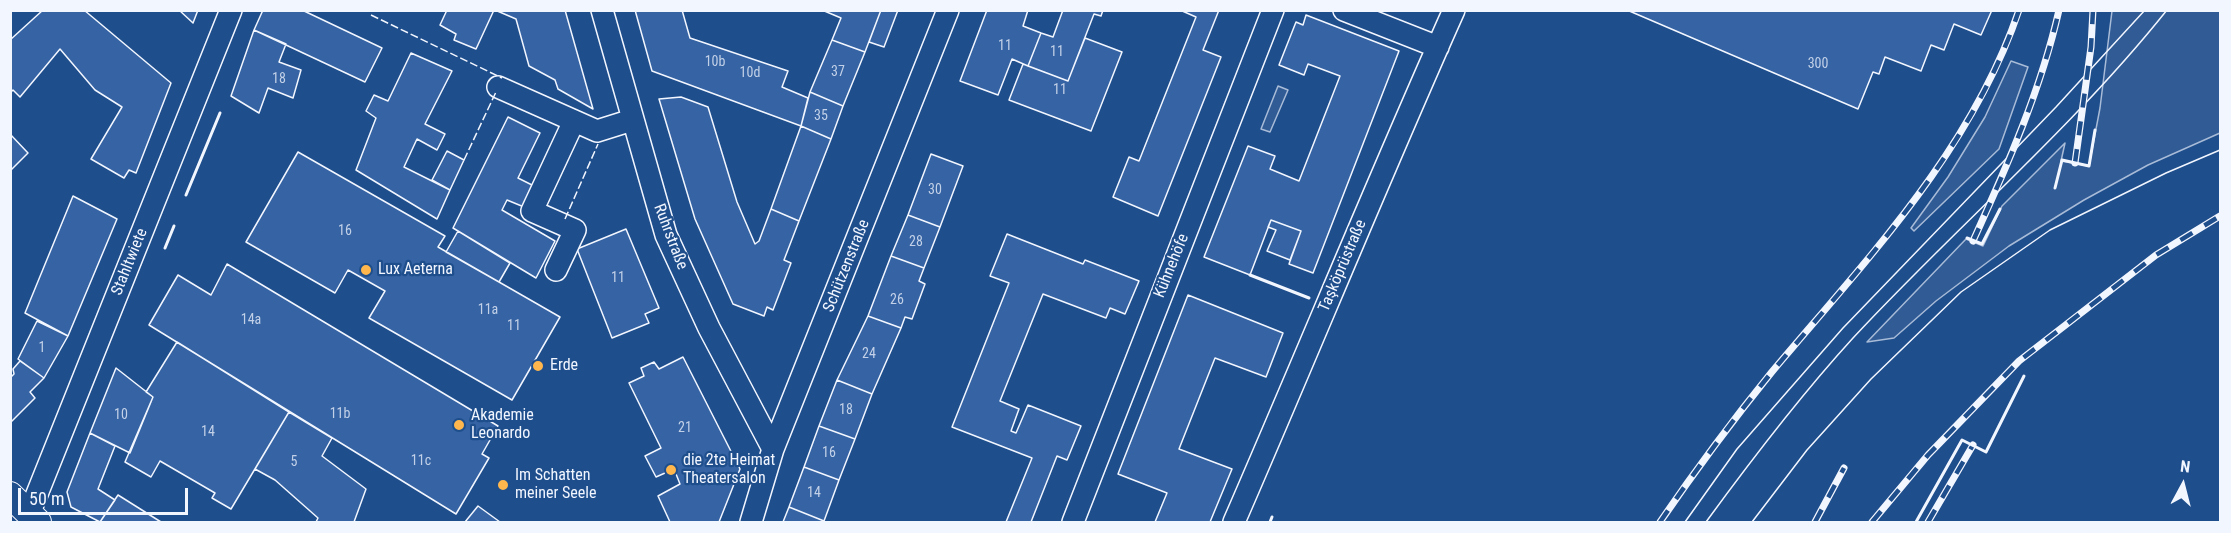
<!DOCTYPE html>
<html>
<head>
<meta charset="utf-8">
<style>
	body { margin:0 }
	#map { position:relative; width:2231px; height:533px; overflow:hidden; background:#1f4e8c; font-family:"Roboto Condensed",sans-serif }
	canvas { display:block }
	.frame { position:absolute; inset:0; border:12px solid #f2f6ff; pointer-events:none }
	.north { position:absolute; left:2153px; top:455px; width:60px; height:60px; -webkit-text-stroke:4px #1f4e8c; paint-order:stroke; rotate:7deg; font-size:16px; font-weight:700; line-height:24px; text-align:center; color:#f2f6ff }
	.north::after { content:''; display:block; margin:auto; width:21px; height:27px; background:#f2f6ff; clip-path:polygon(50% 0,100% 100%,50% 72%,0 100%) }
	.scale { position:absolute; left:18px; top:488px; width:170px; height:27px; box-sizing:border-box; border:3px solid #f2f6ff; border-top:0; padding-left:8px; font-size:18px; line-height:21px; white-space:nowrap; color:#f2f6ff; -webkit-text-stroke:4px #1f4e8c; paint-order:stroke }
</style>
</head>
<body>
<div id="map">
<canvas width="2231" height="533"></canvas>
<div class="frame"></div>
<div class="north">N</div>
<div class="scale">50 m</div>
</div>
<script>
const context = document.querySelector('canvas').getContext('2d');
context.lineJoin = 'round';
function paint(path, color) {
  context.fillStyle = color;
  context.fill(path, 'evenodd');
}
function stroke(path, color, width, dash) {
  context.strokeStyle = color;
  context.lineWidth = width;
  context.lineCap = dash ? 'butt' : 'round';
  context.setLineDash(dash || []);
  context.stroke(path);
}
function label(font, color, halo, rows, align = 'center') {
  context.font = font + ' "Roboto Condensed",sans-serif';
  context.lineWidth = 4.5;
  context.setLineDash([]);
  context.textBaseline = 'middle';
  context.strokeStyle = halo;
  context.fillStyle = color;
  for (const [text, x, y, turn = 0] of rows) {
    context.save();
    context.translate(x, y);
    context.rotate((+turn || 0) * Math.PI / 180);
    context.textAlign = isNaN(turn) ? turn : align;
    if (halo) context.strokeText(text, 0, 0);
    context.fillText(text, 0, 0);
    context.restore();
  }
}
const green = new Path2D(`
	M2112,11H2220V133L2148,165L2084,200L2009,246L1936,301L1894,338L1867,342L1966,239L1983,246L2002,206L2065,143L2061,161L2089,166L2100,108Z
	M2011,61L2028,67L1999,149L1914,231L1911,228L1948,177L1985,117Z
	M1278,86L1288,90L1270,132L1261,129Z`);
const building = new Path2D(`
	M43,10H84L171,83L136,173L129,170L124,178L91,159L122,107L95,90L60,49L20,97L13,90L10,93V40Z
	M179,10H198L193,23Z
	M263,10H302L382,48L365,82L254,30Z
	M447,10H494L476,49L454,40L456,34L440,25Z
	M495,10H565L593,109L558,89L555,80L529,66L516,19Z
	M635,10H682L690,38L788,71L782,87L808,98L801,126L652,71Z
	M822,10H881L865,52L832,40L841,18Z
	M881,10H898L884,47L869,42Z
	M987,10H1028L1023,26L1041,33L1028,66L1012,59L998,95L960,81Z
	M1063,10H1103L1101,16L1094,14L1068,81L1028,66L1041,33L1053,37Z
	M1180,10H1219L1203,50L1221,57L1158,216L1113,197L1129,157L1139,161L1196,17Z
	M1627,10H1992L1981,35L1954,24L1944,50L1931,45L1921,71L1885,57L1879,74L1873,72L1858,109Z
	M1306,15L1399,51L1313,273L1289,264L1301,231L1271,220L1250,275L1204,257L1248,146L1275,156L1270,169L1299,181L1340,76L1308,64L1304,75L1279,65L1296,22L1303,25Z
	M254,30L286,44L279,62L301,70L293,98L268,88L259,113L231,96Z
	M1085,38L1122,52L1091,131L1009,100L1023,64L1068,81Z
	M832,40L865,52L843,106L810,92Z
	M411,53L452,71L425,124L445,134L437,150L417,139L404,167L450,190L437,219L356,170L376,118L366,111L374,95L388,101Z
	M810,92L843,106L831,139L801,126Z
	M681,97L708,107L737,202L755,244L759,241L771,209L799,221L784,260L791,263L773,310L767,307L764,316L733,304L695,219L659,99Z
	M508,117L540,133L518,178L534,186L524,207L507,200L502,210L555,241L536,278L453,228Z
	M801,126L831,139L799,221L771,209Z
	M10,134L28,153L10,171Z
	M447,151L464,160L450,190L432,180Z
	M298,152L445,236L438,247L560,317L512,400L369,318L385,291L348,270L335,293L246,242Z
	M931,154L963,166L940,227L908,215Z
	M73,196L117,219L68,336L25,313Z
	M908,215L940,227L924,268L891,256Z
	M1271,220L1301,231L1290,260L1267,251L1276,230L1268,227Z
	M626,229L659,308L645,314L649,323L612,338L577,249Z
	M458,231L510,263L499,282L446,252Z
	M1007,234L1083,264L1085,260L1139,281L1125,314L1110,308L1106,318L1043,294L1000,401L1019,409L1011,431L1016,433L1028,405L1081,426L1067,460L1057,456L1031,522H1006L1032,458L952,427L1009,283L990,276Z
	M891,256L924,268L919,281L925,284L912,319L905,317L901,328L868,316Z
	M227,264L498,426L482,454L489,458L456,514L149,325L178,275L211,295Z
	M1188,295L1283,333L1266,377L1215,358L1179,449L1232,469L1210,522H1155L1167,493L1118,474Z
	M868,316L901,328L872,394L837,380Z
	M37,321L68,336L44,378L18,359Z
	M177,342L289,412L231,509L212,498L215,493L160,461L151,477L125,462L153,397L146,392Z
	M683,357L740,469L719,522H670L658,496L680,484L674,469L656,477L645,456L661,448L629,383L644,376L641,368L654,362L659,369Z
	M20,361L44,378L30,392L35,398L10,423V378L14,374L13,369Z
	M116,368L153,397L130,453L90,433Z
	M837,380L872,394L855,439L819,426Z
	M289,412L332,438L322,456L366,489L354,522H316L318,518L275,480L255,469Z
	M819,426L855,439L839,480L804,467Z
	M90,433L115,446L98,489L115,500L100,522L71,507L67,492Z
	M804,467L839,480L824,521L789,507Z
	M118,495L161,522H100Z
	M478,506L500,522H465Z
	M789,507L824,521L823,522H783Z`);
const minor = new Path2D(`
	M602,10L666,235L709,328L773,449
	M1344,10L1438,47
	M498,87L597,131L632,120
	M556,270L575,230L532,211L574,121
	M29,514L231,10
	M751,522L773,449L948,10
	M1073,522L1273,10
	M1234,522C1308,352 1378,180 1454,10`);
const tertiary = new Path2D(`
	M10,495L38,522`);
const tram = new Path2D(`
	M1685,522L1737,449L1843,328L2056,107L2145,10
	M1706,522C1752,459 1800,396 1853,338C1956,227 2072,129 2167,10
	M1752,522L1807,450L1871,379L1961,292L2050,230L2166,173L2220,150`);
const rail = new Path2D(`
	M2075,163L2091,47L2093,10
	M1973,241C2007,166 2041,90 2059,10
	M1660,522C1695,471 1732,421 1771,373C1865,261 1971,152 2019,10
	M1815,522L1844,468
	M1872,522L1928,455L2019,361L2156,255L2220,216
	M1928,522L1973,445`);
const fence = new Path2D(`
	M371,15L502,78
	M464,160L496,92
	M565,219L598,144`);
const wall = new Path2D(`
	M2055,188L2062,160L2089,166L2095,130
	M186,195L220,113
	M1967,238L1982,244L2000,209
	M165,248L174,226
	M1250,275L1309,298
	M1270,522L1272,517
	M1916,522L1962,440L1986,452L2024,376`);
const markers = [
	[366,270,6,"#ffb74d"],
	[538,366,6,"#ffb74d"],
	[459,425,6,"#ffb74d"],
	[671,470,6,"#ffb74d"],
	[503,485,6,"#ffb74d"]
];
const numberNames = [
	["11",1005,46],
	["11",1057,52],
	["10b",715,62],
	["300",1818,64],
	["37",838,72],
	["10d",750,73],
	["18",279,79],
	["11",1060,90],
	["35",821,116],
	["30",935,190],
	["16",345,231],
	["28",916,242],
	["11",618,278],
	["26",897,300],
	["11a",488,310],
	["14a",251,320],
	["11",514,326],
	["1",42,348],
	["24",869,354],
	["18",846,410],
	["11b",340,414],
	["10",121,415],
	["21",685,428],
	["14",208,432],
	["16",829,453],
	["11c",421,461],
	["5",294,462],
	["14",814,493]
];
const streetNames = [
	["Ruhrstraße",670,237,69],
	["Stahltwiete",130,262,-68],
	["Schützenstraße",847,266,-68],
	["Kühnehöfe",1172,266,-68],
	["Taşköprüstraße",1343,266,-67]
];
const poiNames = [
	["Lux Aeterna",378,270],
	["Erde",550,366],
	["Akademie",471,416],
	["Leonardo",471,434],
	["die 2te Heimat",683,461],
	["Theatersalon",683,479],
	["Im Schatten",515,476],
	["meiner Seele",515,494]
];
paint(green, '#305b95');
stroke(green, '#a8bbd7', 1.5);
paint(building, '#3563a3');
stroke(building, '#f2f6ff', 1.5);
stroke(minor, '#f2f6ff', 24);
stroke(tertiary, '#f2f6ff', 28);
stroke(minor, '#1f4e8c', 21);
stroke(tertiary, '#1f4e8c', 26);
stroke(tram, '#f2f6ff', 1.5);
stroke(rail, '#f2f6ff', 7);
stroke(rail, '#1f4e8c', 4.5, [14]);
stroke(fence, '#f2f6ff', 1.5, [8, 3]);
stroke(wall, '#f2f6ff', 3);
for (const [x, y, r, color] of markers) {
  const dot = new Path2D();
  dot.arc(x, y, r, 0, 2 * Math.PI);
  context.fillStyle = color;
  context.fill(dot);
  stroke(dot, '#1f4e8c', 2);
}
label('14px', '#c3d1e8', null, numberNames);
label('16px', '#f2f6ff', '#1f4e8c', streetNames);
label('16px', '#f2f6ff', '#1f4e8c', poiNames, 'left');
</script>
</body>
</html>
